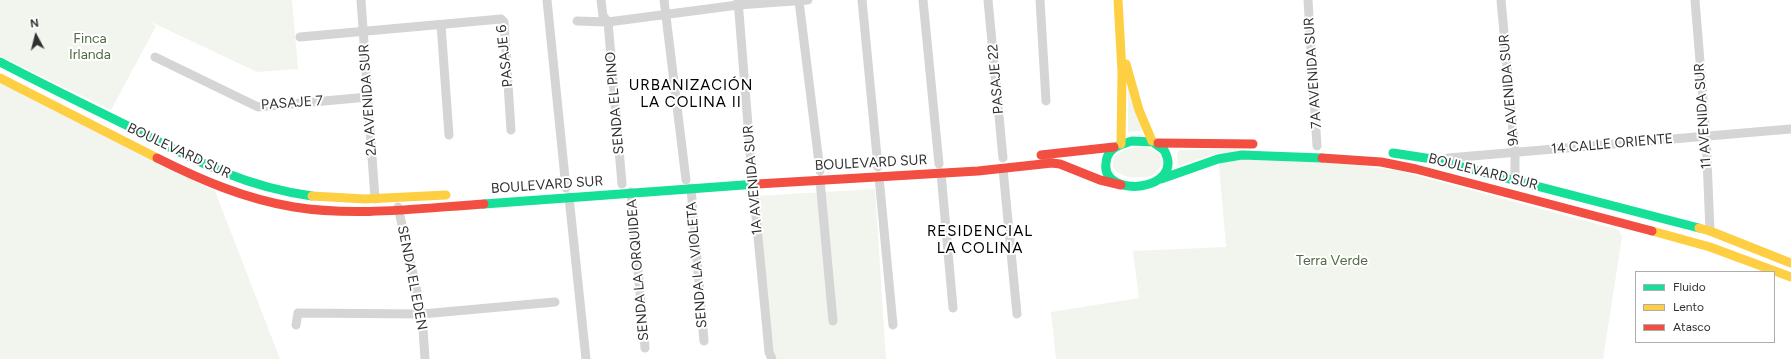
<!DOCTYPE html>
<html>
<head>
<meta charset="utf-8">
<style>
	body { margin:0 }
	#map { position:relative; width:1791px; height:359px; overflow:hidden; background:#fff; font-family:Figtree,sans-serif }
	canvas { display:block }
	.legend { position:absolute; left:1635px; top:271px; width:140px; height:72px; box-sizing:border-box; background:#fff; border:1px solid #adadad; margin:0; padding:5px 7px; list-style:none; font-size:12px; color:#313131 }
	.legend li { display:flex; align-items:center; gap:8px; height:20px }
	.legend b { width:20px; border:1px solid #adadad }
	.north { position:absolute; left:16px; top:16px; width:40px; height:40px; -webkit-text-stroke:3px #fff; paint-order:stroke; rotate:353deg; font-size:11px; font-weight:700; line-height:16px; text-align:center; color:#313131 }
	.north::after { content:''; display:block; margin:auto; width:14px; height:18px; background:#313131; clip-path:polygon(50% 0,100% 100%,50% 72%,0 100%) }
</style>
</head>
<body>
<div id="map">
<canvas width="1791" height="359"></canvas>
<ul class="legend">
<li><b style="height:5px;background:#16e098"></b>Fluido</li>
<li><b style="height:5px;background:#ffcf43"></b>Lento</li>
<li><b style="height:5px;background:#f24e42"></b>Atasco</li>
</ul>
<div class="north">N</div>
</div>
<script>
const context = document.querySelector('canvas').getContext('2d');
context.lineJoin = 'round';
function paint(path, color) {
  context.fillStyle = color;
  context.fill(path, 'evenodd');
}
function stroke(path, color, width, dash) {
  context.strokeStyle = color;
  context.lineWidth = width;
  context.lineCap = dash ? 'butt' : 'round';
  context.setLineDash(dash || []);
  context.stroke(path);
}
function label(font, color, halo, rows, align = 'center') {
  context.font = font + ' Figtree,sans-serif';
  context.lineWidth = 4;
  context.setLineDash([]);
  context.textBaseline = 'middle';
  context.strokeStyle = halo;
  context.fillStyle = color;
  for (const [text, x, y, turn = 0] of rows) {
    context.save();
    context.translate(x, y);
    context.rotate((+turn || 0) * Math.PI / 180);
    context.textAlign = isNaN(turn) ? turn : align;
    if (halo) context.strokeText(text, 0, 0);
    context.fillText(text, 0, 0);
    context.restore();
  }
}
const green = new Path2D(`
	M0,0H292L298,69L257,72L151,22L156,26L111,110L0,56Z
	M0,81L215,191L280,359H0Z
	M1128,86L1142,130L1140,131L1128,132Z
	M1147,147L1159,153L1162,165C1159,168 1155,174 1151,176C1149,177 1145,177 1142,177C1109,181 1102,154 1131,148C1136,147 1142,147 1147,147Z
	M1239,149L1400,171L1619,230L1622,237L1603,359H1056L1051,312L1139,298L1133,251L1226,247L1218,153L1178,166L1177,153L1179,150Z
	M875,189L886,359H777L769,348L755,196Z`);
const street = new Path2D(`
	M361,0L375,199
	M547,0L566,188
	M601,0L603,16L608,22L622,184
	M664,0L686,180
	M738,0L752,175L767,330L769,352L772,359
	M862,0L878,167
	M923,0L939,164
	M988,0L1003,158
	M1040,0L1046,101
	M1308,0L1317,146
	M1501,0L1515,152V180
	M1695,0L1706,135L1710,231
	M799,1L820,171
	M577,21L608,22L738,5L808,0
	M441,25L449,135
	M300,37L501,19L504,22L511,130
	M155,57L258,107L368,97
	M1448,158L1791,129
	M1003,169L1017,314
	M941,173L953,308
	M879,177L893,325
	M820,180L833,321
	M691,188L704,341
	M631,192L645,348
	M569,197L586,359
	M398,207L422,314L425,359
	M296,325L298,313L422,314L555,302`);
const fast = new Path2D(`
	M0,62C44,85 89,107 134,129C194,160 244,187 312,196
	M1132,141L1153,142L1164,150C1187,191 1101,200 1106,163C1107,148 1119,145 1132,141Z
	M1393,153L1432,159L1699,228
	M1161,179L1218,159L1242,155L1322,158
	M484,204L757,184`);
const slow = new Path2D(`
	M1118,0L1122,72L1121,144
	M1126,64L1139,110L1152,141
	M0,78L157,158
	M312,196L365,199L446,195
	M1699,228L1710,231L1791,263
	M1652,231L1710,247L1791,277`);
const jam = new Path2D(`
	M1158,143L1253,144
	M1041,155L1114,147
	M157,158C201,180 245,199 294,207C356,217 421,208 484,204
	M1322,158L1381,162L1416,169L1652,231
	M757,184L978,171L1052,163L1060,164L1100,180L1121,185`);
const parkNames = [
	["Finca",90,39],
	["Irlanda",90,55],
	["Terra Verde",1332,261]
];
const streetNames = [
	["PASAJE 6",505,56,-96],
	["7A AVENIDA SUR",1313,73,-94],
	["PASAJE 22",996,79,-95],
	["9A AVENIDA SUR",1509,90,-95],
	["2A AVENIDA SUR",368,100,-94],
	["PASAJE 7",292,103,-4],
	["SENDA EL PINO",615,103,-95],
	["11 AVENIDA SUR",1703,116,-94],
	["14 CALLE ORIENTE",1612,144,-5],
	["BOULEVARD SUR",179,151,25],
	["BOULEVARD SUR",871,163,-3],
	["BOULEVARD SUR",1483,172,14],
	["1A AVENIDA SUR",753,180,-95],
	["BOULEVARD SUR",547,185,-4],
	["SENDA LA VIOLETA",697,265,-95],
	["SENDA LA ORQUIDEA",638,270,-95],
	["SENDA EL EDEN",412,278,79]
];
const neighbourhoodNames = [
	["URBANIZACIÓN",691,86],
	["LA COLINA II",691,103],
	["RESIDENCIAL",980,232],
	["LA COLINA",980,249]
];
paint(green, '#f1f5ee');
stroke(street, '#d5d5d5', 9);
stroke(fast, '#16e098', 9);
stroke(slow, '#ffcf43', 9);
stroke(jam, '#f24e42', 9);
label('14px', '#516a41', '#fff', parkNames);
label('14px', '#313131', '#fff', streetNames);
context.letterSpacing = '1px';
label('15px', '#000', '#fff', neighbourhoodNames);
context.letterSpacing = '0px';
</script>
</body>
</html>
